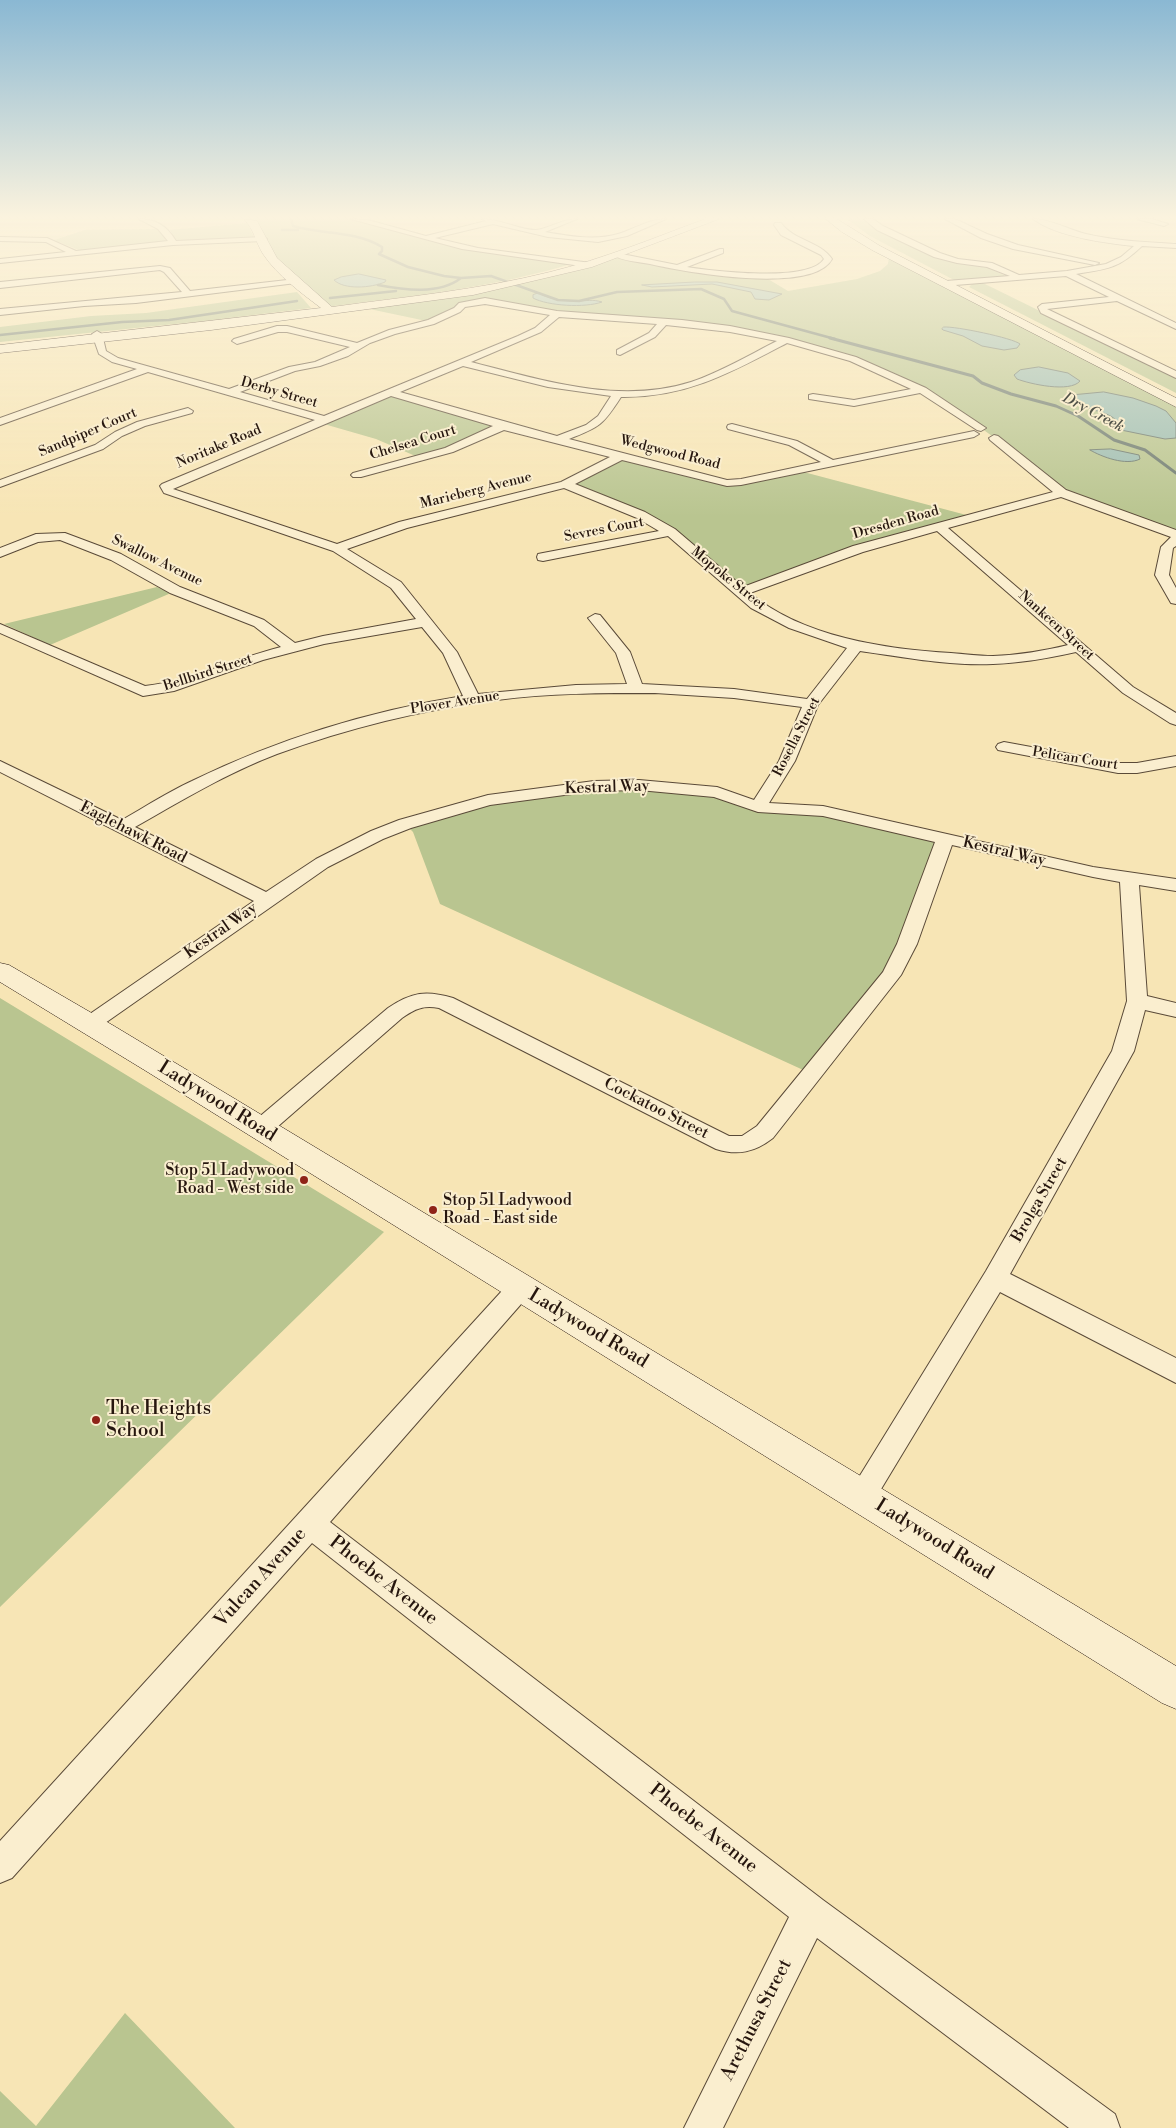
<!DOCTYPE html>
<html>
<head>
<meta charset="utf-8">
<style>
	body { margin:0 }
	canvas { display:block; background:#f7e5b5 }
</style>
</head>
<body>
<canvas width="1176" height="2128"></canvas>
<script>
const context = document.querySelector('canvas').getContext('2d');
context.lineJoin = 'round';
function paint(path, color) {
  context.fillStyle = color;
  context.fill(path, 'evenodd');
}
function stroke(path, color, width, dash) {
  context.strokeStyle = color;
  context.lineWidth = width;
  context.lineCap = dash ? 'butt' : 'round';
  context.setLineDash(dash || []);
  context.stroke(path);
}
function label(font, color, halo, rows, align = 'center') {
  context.font = font + ' "Libre Bodoni",serif';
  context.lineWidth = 4;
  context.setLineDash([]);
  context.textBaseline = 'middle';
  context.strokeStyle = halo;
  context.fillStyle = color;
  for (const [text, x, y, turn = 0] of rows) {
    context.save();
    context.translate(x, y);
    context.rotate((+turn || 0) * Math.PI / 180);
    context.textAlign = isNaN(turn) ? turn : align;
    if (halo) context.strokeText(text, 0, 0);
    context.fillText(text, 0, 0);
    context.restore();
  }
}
const green = new Path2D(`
	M249,219H355L379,224L448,244L577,262C495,288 410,296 326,307L267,253L254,223Z
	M847,219H861L875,228L936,258L988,268L1006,276L960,281L954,280L870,236Z
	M247,223L254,237L251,238L180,242L176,240L170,230Z
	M156,229L161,231L165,240L164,242L81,251L54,240L85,230Z
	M617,255L678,268L763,276L788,291L857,279L880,271L888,264L889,255L1176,403V534L1077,498L981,428L922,390L853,359L730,329L557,314L472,302L431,322L360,307L500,287Z
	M983,283L1176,378V393L969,287L972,284Z
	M297,292L311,308L204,321L0,342V327L91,316L146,313Z
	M393,393L503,426L420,458L376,439L317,422Z
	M620,456L727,483L796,470L974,517L858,549L741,592L671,532L565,484Z
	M157,587L171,593L50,645L4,624Z
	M639,785L795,809L945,839L907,944L812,1074L440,904L413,832L405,824L488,800Z
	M0,998L384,1232L0,1607Z
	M125,2013L235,2128H0V2091L36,2126Z`);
const water = new Path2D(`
	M359,274L386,280L385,282C371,288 344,290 334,280L341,277Z
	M695,282H717L782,294L769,300L755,299L751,292L712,284L652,287L642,285Z
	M539,293C550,300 565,301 578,301C587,301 592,299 602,302C585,308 548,306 533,298V295Z
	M944,327C955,326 1013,338 1020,344L1017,348L1004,350L982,346L963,336L943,330L942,329Z
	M1039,367L1068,373L1080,381C1070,393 1030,384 1017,379L1014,375L1020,370Z
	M1104,392L1133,398L1156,406L1166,411L1176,423V438L1165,439L1121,430C1116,407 1085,415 1074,398L1075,395Z
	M1111,449L1139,455L1140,459C1126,466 1102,457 1090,450Z`);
const streamFar1 = new Path2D(`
	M291,219L293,226C323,235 354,230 382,247V251L379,254L408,267L444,276L461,278L491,276L558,300L579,301L617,292L701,289L724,299L732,311L835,339
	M282,230H298
	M378,285C404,290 439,295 461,278
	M330,298L396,291
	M0,335L122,322L169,320L297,301`);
const stream = new Path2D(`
	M830,338L973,376L982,383L1011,394L1056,406L1078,416L1114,440L1145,450L1176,473`);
const street = new Path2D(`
	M139,219C156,219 167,226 176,241L263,237L267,239L263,241L173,245L0,263V259L66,252L46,242L0,241V237L47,238L76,251L168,241L158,229Z
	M351,219L368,220L426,236L486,221L482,219C500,219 523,231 536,230C549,229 561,219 577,219L545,232C568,236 595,241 618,234C635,229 648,219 666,219L627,236L598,242L548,237L493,224L435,238L478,248L591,263L592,265L588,267L462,249Z
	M864,219H873L883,226L940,253L958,259L992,263L1019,275L1067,271L1106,264L1121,257L1134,246C1104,243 1058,237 1033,219C1051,219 1069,230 1086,234C1116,241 1146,242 1176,244V248L1142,246C1118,269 1107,269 1076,274L1176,323V329L1117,301L1047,309L1176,371V378L1041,313L1038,307L1042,304L1109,297L1066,276L943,286V282L946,281L1010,276L987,267L957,263L934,257L877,230Z
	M945,219H955L987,234L1018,245L1099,263L1095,265L1013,249L981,238Z
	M1137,219H1152L1168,224L1164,226Z
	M775,223H781C794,241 820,241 832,259C813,295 684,272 650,264C639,262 622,261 613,255L617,253L677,265L720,249H723V253L687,267C713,271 809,283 824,259L821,255L781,235L774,225Z
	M160,266L170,268L190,291L296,279L300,281L296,283L136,303L84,306L0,315V309L182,292L164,272L160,270L0,288V282Z
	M485,298L557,311L682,320L730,326L789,338L856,357L926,388L986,428L981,431L977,430L920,393L854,406L809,399V395L813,394L854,400L911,389L850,361L787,343C732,372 686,398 621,397C603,425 600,427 569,439L727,480L741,479L821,462L789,445L728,429L727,427L728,425L732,424L797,441L833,460L974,431L979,434L974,437L741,485L727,486L622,460L575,484L645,512L675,529L743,587L853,546L1053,492L990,440L989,438L994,435L998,436L1066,490L1176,530V546L1173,548L1169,575L1176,588V604L1171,603L1155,575L1161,547L1171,537L1061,497L948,528L1133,687L1176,713V725L1170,723L1123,693L1076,652C1049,658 1021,663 993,664C949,666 903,657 860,651L818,705L795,761L769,803L823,806L1093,867L1176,879V891L1139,885L1147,996L1176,1003V1017L1145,1010L1134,1051L1010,1274L1176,1358V1383L1000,1292L872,1504L862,1508L852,1504L848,1495L986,1271L1112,1051L1127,1001L1120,882L1093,877L952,845L917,944L901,975L773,1138C755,1152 738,1156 716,1149L439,1008C423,1005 415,1009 402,1018L268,1135L260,1137L252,1135L249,1129L252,1123L388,1008C412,992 426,990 453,998L729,1136H742L757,1126L883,972L897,944L935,842L823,816L758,812L714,797L639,790L594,791L490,805L411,828L383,839L328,867L98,1028L91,1030L84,1028L81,1023L84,1018L254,901L0,772V761L122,820C145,807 168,792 192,781C278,739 369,711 463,696L443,653L422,627L324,644L263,660L174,691L143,696L0,633V624L145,686C191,681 236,658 281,647L254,626L170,593L111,560L60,540L38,542L0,557V548L36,534L65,533L121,554L180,587L264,620L295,643L323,636L416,619L391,588L333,551L164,493L160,486L162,484L315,420L148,372L0,425V418L137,369L112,362L99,354L92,334L97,331L102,334L106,351L118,358L229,389L289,367L315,362L350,347L287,332H278L237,344L232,341L234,339L277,326H287L357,343L389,330L428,320L454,308L459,303ZM485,304L550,315L535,328L518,336L324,416L240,392L295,371L320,366L348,356L370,343L395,334L434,324L460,312L465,307ZM559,317L657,324L649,333L617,350V354L620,355L655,337L666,325L730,332L777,341C749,355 721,372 691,382C619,405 542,380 471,362L541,332ZM463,366L548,387L611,396L598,416L586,425L557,436L400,392ZM391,396L493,426L445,448L353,473L351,475L353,477H361L453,452L504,430L610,457L561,482L399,522L337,544L173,489ZM564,488L637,518L659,531L543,553L538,554L537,557L538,560L543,561L668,536L751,608L789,628L847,648L807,699L734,689L642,684L630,652L600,615L595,614L588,618L616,653L627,684L576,685L478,694L457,652L401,582L347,549L407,528ZM937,531L1068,645C1044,651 1018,655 993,656C979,656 965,654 951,653C885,649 802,637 750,593L863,552ZM655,693L734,698L802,707L779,761L754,800L717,787L639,780L594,781L488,795L399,820L371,831L316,859L266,892L135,827C181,801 227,773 277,754C348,728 421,710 497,700C549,693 602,693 655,693Z
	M188,408L193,411L192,413L145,426L122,436L103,449L0,487V480L95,445L115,432L137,422Z
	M1004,742L1118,763H1137L1176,756V766L1137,773H1118L998,750L996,747L998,744Z
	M520,1278L529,1281L532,1288L529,1295L330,1522L823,1900L1115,2114L1120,2128H1069L817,1938L723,2128H684L789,1917L312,1543L12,1878L0,1883V1841L511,1281Z`);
const secondary = new Path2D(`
	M244,219L257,221L277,258L332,307C405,297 478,290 550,272C603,259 654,238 705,219H719L592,267L473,295L211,330L0,353V345L321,308C300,292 278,276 263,254C255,241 255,231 244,219Z
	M826,219H837L880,246L1176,398V407L872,250L842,232Z
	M0,963L9,965L114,1026L1176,1666V1709L1162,1703L146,1071L0,982Z`);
const markers = [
	[304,1180,5,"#8f2418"],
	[433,1210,5,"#8f2418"],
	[96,1420,5,"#8f2418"]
];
const farStreetnames = [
	["Derby Street",279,393,16],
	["Sandpiper Court",88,433,-23],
	["Chelsea Court",413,443,-17],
	["Noritake Road",219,447,-23],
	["Wedgwood Road",670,453,14],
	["Marieberg Avenue",476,491,-14],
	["Dresden Road",896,523,-16],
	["Sevres Court",604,530,-11],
	["Swallow Avenue",157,561,26],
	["Mopoke Street",728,579,39],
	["Nankeen Street",1056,626,42],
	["Bellbird Street",208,673,-18],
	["Plover Avenue",455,703,-9],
	["Rosella Street",797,737,-63],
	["Pelican Court",1075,759,9]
];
const farWaternames = [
	["Dry Creek",1093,413,28]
];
const streetNames = [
	["Kestral Way",607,788,-2],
	["Eaglehawk Road",133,833,27],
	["Kestral Way",1004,852,13],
	["Kestral Way",221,931,-35],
	["Cockatoo Street",656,1109,27],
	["Brolga Street",1040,1200,-60]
];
const poiNames = [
	["Stop 51 Ladywood",294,1171],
	["Road - West side",294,1189],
	["Stop 51 Ladywood",443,1201,"left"],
	["Road - East side",443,1219,"left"]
];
const nearStreetnames = [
	["Ladywood Road",217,1102,32],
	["Ladywood Road",588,1329,31],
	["Ladywood Road",934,1540,32],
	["Vulcan Avenue",261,1578,-48],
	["Phoebe Avenue",383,1581,38],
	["Phoebe Avenue",703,1829,38],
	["Arethusa Street",757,2020,-63]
];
const nearPoinames = [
	["The Heights",106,1409],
	["School",106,1431]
];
paint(green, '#b9c590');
paint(water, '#9ebeb3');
stroke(water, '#6e7b71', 1);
stroke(streamFar1, '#6e7b71', 2.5);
stroke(stream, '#6e7b71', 3);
stroke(street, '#5a4a38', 2);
stroke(secondary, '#26160e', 1);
paint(street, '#faeecf');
paint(secondary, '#faeecf');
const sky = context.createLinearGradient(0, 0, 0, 517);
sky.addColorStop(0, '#8ab8d3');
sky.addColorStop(0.42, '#fbf3de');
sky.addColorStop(1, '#fbf3de00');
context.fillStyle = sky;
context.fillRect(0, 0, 1176, 517);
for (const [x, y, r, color] of markers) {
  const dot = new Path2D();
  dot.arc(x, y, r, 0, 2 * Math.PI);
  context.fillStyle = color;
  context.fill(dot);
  stroke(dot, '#faeecf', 2);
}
label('14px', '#26160e', '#faeecf', farStreetnames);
label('italic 15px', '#505148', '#faeecf', farWaternames);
label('16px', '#26160e', '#faeecf', streetNames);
label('16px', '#26160e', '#faeecf', poiNames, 'right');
label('19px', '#26160e', '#faeecf', nearStreetnames);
label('19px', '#26160e', '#faeecf', nearPoinames, 'left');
</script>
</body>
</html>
